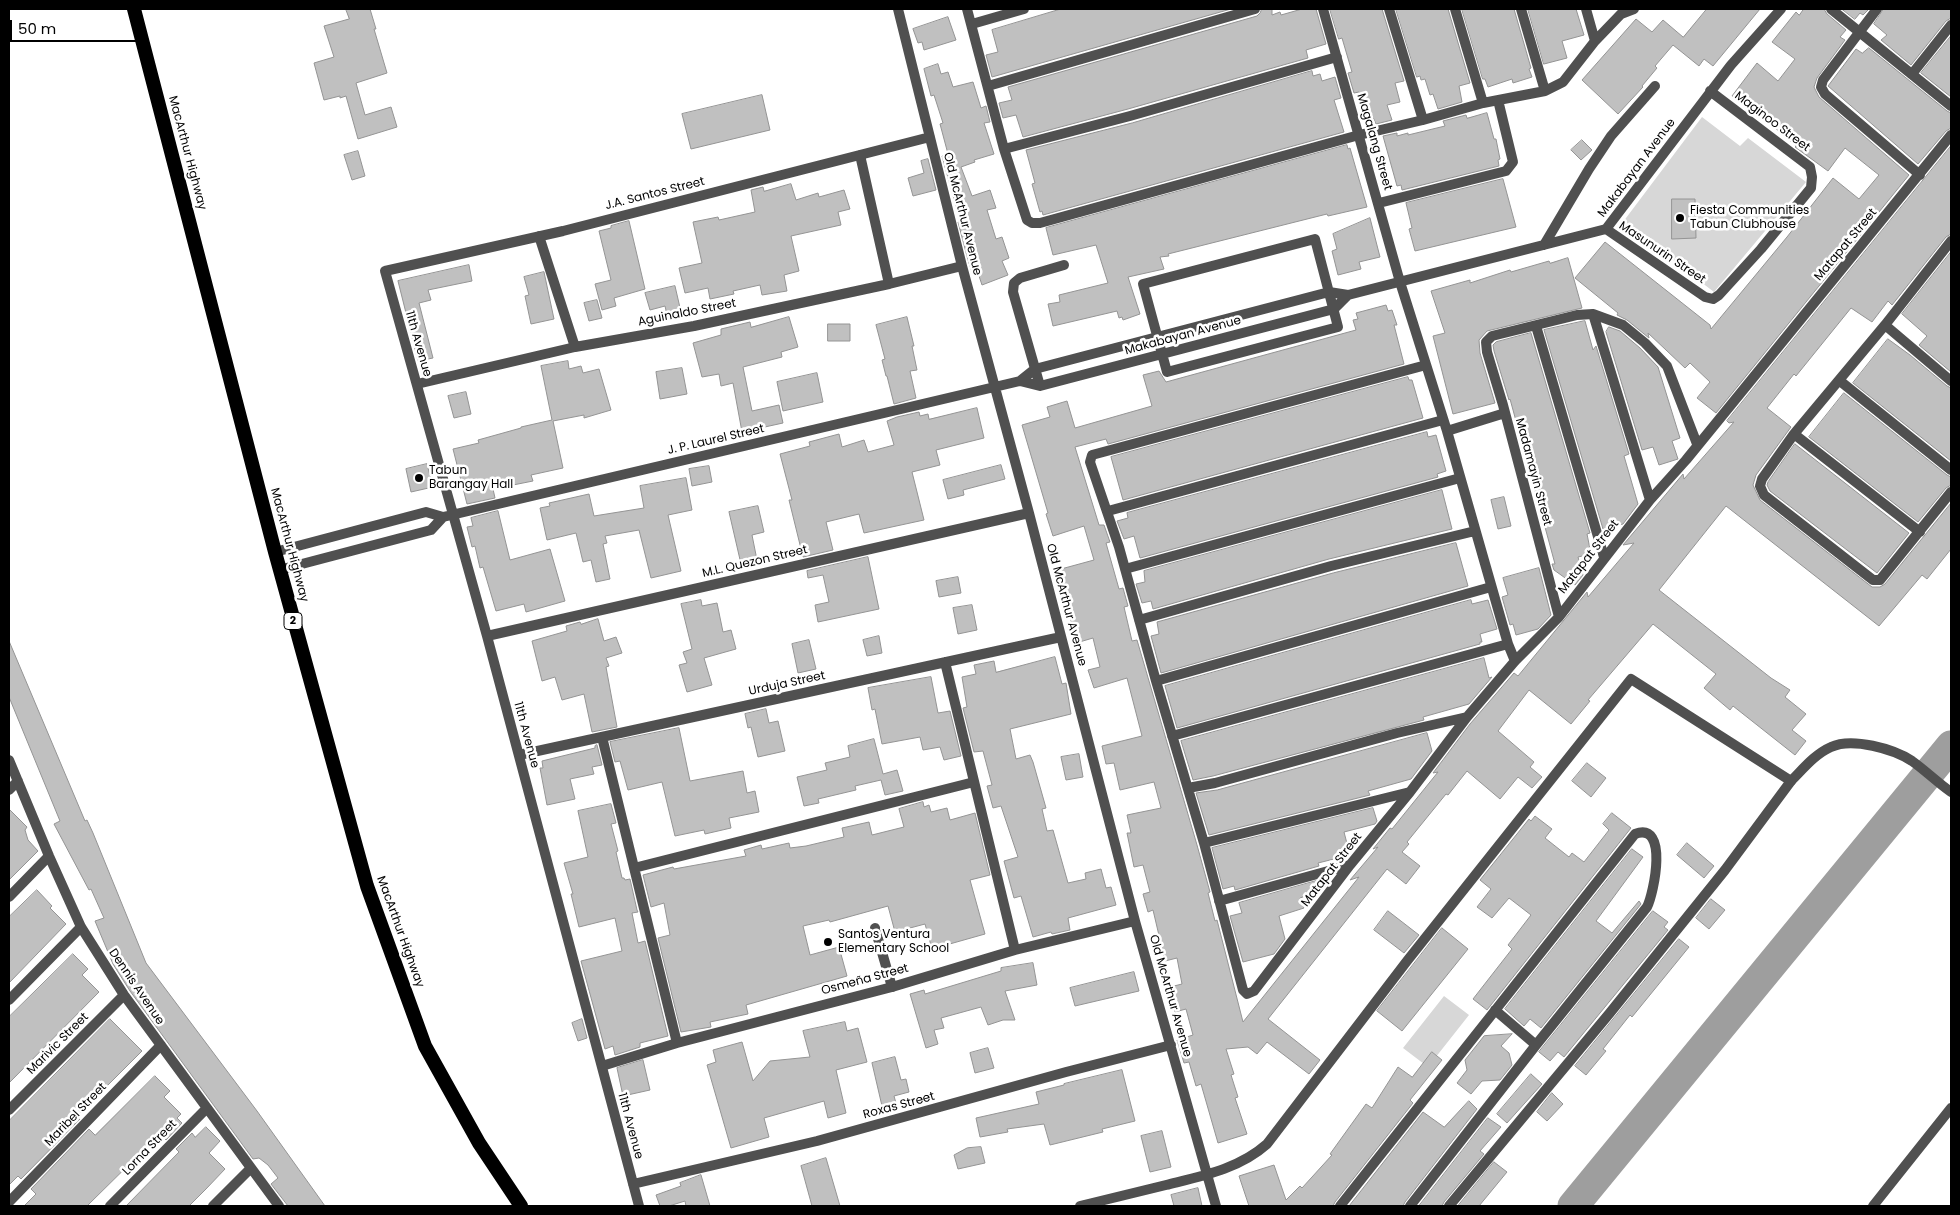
<!DOCTYPE html>
<html>
<head>
<meta charset="utf-8">
<style>
	body { margin:0 }
	#map { position:relative; width:1960px; height:1215px; overflow:hidden; background:#fff; font-family:Poppins,sans-serif }
	canvas { display:block }
	.frame { position:absolute; inset:0; border:10px solid #000; pointer-events:none }
	.scale { position:absolute; left:10px; top:20px; width:129px; height:22px; box-sizing:border-box; border:2px solid #000; border-top:0; padding-left:6px; font-size:15px; line-height:18px; white-space:nowrap; color:#000; -webkit-text-stroke:4px #fff; paint-order:stroke }
</style>
</head>
<body>
<div id="map">
<canvas width="1960" height="1215"></canvas>
<div class="frame"></div>
<div class="scale">50 m</div>
</div>
<script>
const context = document.querySelector('canvas').getContext('2d');
context.lineJoin = 'round';
function paint(path, color) {
  context.fillStyle = color;
  context.fill(path, 'evenodd');
}
function stroke(path, color, width, dash) {
  context.strokeStyle = color;
  context.lineWidth = width;
  context.lineCap = dash ? 'butt' : 'round';
  context.setLineDash(dash || []);
  context.stroke(path);
}
function label(font, color, halo, rows, align = 'center') {
  context.font = font + ' Poppins,sans-serif';
  context.lineWidth = 5;
  context.setLineDash([]);
  context.textBaseline = 'middle';
  context.strokeStyle = halo;
  context.fillStyle = color;
  for (const [text, x, y, turn = 0] of rows) {
    context.save();
    context.translate(x, y);
    context.rotate((+turn || 0) * Math.PI / 180);
    context.textAlign = isNaN(turn) ? turn : align;
    if (halo) context.strokeText(text, 0, 0);
    context.fillText(text, 0, 0);
    context.restore();
  }
}
const green = new Path2D(`
	M1702,117L1740,146L1748,138L1806,182L1714,292L1623,222Z
	M1444,996L1469,1015L1428,1067L1403,1048Z`);
const river = new Path2D(`
	M1573,1206L1951,746`);
const building = new Path2D(`
	M346,9H370L376,29H374L387,73L356,83L365,115L391,107L397,127L358,139L346,96L340,98V96L324,100L314,63L334,57L324,26L349,19Z
	M1061,9H1231L992,77L986,55L998,52L992,30Z
	M1262,9H1272V15L1280,12L1281,15L1302,9H1316L1326,44L1306,50L1308,58L1128,109L1023,137L1016,115L1003,118L999,103L1012,100L1008,87L1257,16L1260,13Z
	M1330,9H1382L1404,81L1395,83L1400,102L1387,105L1392,120L1376,124L1364,97L1361,98L1359,92L1354,93L1348,73L1352,72L1342,38L1339,39Z
	M1396,9H1448L1470,83L1459,86L1462,102L1438,109L1433,94L1430,95L1425,79L1421,80L1420,76L1417,77Z
	M1462,9H1514L1531,68L1529,69L1532,77L1513,83L1512,79L1488,87L1485,79H1483Z
	M1528,9H1576L1584,35L1562,41L1567,58L1544,64Z
	M1707,9H1760L1713,66L1704,59L1699,66L1673,45L1655,66L1657,68L1642,86L1643,87L1618,114L1582,80L1636,19L1652,32L1663,20L1683,37Z
	M1804,9H1824L1827,14L1846,30L1840,37L1845,40L1817,78L1814,87L1819,97L1909,175L1716,413L1697,398L1710,382L1690,363L1685,368L1648,333L1649,338L1627,320L1617,315L1618,313L1575,278L1605,242L1710,325L1711,329L1787,237L1833,178L1859,199L1879,175L1845,148L1828,171L1795,147L1796,146L1775,128L1732,96L1757,63L1778,81L1795,59L1772,42L1796,12L1799,15Z
	M1842,9H1869L1863,15L1860,13L1855,19Z
	M1884,9H1951V18L1946,21L1911,65L1881,40L1887,35L1874,24Z
	M948,17L956,40L924,50L922,42L918,43L913,29Z
	M1951,36V97L1921,73Z
	M1869,48L1947,111L1951,113V128L1946,131L1918,164L1828,86L1856,49L1862,53Z
	M938,64L941,74L948,72L953,87L973,82L981,108L986,106L990,122L984,123L994,154L974,160L975,162L961,167L972,196L990,190L996,208L987,210L996,239L1002,237L1009,258L1002,261L1008,275L982,285L977,270L972,272L968,260L958,222L960,221L942,156L948,154L940,124L943,123L934,95L931,96L924,69Z
	M1312,71L1313,76L1320,74L1322,81L1335,77L1341,98L1334,100L1344,132L1043,215L1042,211L1040,212L1032,184L1035,183L1026,150L1132,123Z
	M762,95L770,130L691,149L682,114Z
	M1487,113L1494,139H1496L1500,159L1498,160L1499,166L1402,190L1401,185L1397,186L1383,136L1397,133V136L1408,133V135L1445,126L1443,121L1466,115L1467,118Z
	M1582,140L1592,150L1581,160L1571,150Z
	M1347,145L1348,149L1350,148L1367,207L1328,216L1327,214L1168,254L1169,256L1160,257L1164,269L1128,277L1140,314L1123,320L1122,317L1119,318L1117,311L1053,326L1048,304L1060,302L1059,295L1108,283L1096,245L1053,255L1046,228Z
	M1951,146V234L1946,237L1892,305L1888,301L1872,322L1851,308L1796,376L1794,374L1767,408L1791,427L1756,475L1753,485L1760,500L1872,587H1880L1885,584L1951,503V549L1927,579L1922,575L1879,626L1726,506L1659,590L1771,678L1790,690L1785,697L1806,714L1792,730L1806,741L1795,755L1733,706L1730,710L1704,688L1716,674L1653,624L1588,700L1590,701L1571,724L1529,690L1498,731L1534,762L1530,767L1542,777L1532,788L1518,777L1500,799L1467,771L1448,795L1446,794L1407,842L1409,844L1402,852L1420,866L1406,884L1387,869L1268,1019L1320,1060L1309,1074L1267,1042L1257,1054L1248,1047L1226,1049L1234,1074L1231,1075L1238,1097L1235,1098L1247,1134L1218,1143L1201,1084L1196,1086L1189,1062L1184,1063L1177,1040L1193,1035L1186,1009L1175,1012L1170,987L1182,984L1177,958L1165,961L1153,910L1148,912L1143,894L1150,892L1143,865L1134,867L1127,833H1131L1127,815L1161,808L1154,782L1120,790L1114,763L1106,764L1102,746L1142,736L1127,678L1094,688L1088,670L1100,667L1093,638L1076,643L1070,617L1073,616L1061,569L1094,560L1084,526L1053,536L1046,514L1048,513L1022,425L1050,417L1047,407L1067,401L1075,428L1152,406L1143,375L1159,371L1166,382L1356,330L1353,320L1358,319L1356,313L1386,305L1388,311L1392,310L1397,325H1394L1404,364L1108,444L1106,439L1075,447L1099,525H1104L1110,542L1106,543L1119,589L1123,588L1128,606L1124,607L1132,641L1137,640L1197,845L1210,892L1208,893L1215,921L1217,920L1243,1022L1359,877L1350,880L1378,847L1373,849L1390,828L1392,829L1438,772L1433,773L1470,724L1514,673L1518,676L1587,592L1588,597L1634,543L1623,545L1683,474L1684,479L1734,422L1729,423L1727,421Z
	M358,151L365,176L352,180L344,155Z
	M928,159L936,190L913,196L908,178L924,173L921,161Z
	M1503,179L1516,227L1415,251L1409,229L1412,228L1406,203Z
	M791,184L796,200L818,193L819,197L844,190L850,209L838,212L841,225L791,236L799,271L784,275L787,291L762,295L760,285L733,291L734,294L710,299L708,288L685,293L679,268L702,263L693,222L718,217L719,220L755,212L751,190L763,187L764,191Z
	M1672,199H1695L1696,238L1672,239Z
	M1370,218L1380,257L1359,262L1361,269L1338,275L1332,251L1337,249L1333,234Z
	M629,221L645,289L614,298L616,306L602,310L595,284L611,280L599,231L611,228V226Z
	M1951,252V372L1919,345L1927,336L1902,314Z
	M1568,258L1582,308L1487,331L1479,340L1480,353L1495,403L1453,414L1433,336L1445,333L1431,291L1470,280V283L1510,270L1511,272L1549,261L1550,263Z
	M469,265L472,281L428,290L431,300L419,303L433,358L418,361L398,281Z
	M544,272L554,319L531,324L525,296L529,295L524,277Z
	M675,286L681,312L667,315L665,306L650,310L645,293Z
	M597,300L602,318L589,321L584,303Z
	M789,317L798,347L781,352L782,357L743,367L752,411L779,405L783,423L742,432L733,383L721,386L719,374L702,377L693,343L721,335V329L750,322L751,327Z
	M907,317L914,346H912L917,370L910,371L916,398L894,404L887,376H886L882,360L885,359L876,325Z
	M1585,321L1593,350L1596,346L1629,454L1624,456L1638,504L1623,524L1603,529L1544,330Z
	M828,324H850V341H828Z
	M1609,327L1620,331L1640,348L1658,367L1680,438L1672,441L1678,459L1659,465L1653,447L1642,450L1606,332Z
	M1531,333L1590,533L1587,534L1591,554L1578,557L1583,575L1575,585L1554,570L1552,564H1555L1539,505L1510,399L1509,400L1494,351L1493,345L1496,342Z
	M1888,339L1910,355L1947,386L1951,388V461L1853,383Z
	M568,361L569,369L581,366L583,373L599,369L611,410L584,418V415L553,421L563,468L531,475L533,481L493,489L495,498L467,504L453,449L479,443L478,440L521,428V427L552,420L541,366Z
	M682,368L687,394L660,399L656,372Z
	M817,373L823,402L783,411L777,382Z
	M1408,377L1409,380H1412L1423,418L1123,500L1111,457Z
	M466,392L471,414L454,418L448,396Z
	M1844,393L1947,475L1951,477V485L1946,488L1918,522L1809,437Z
	M977,408L984,438L936,450L940,465L912,472L924,520L864,533L859,514L826,522L833,550L803,557L789,500H792L780,454L810,446L809,442L839,434L842,447L864,440L868,452L894,445L887,421L897,417L919,412L920,416L928,414L929,419Z
	M1427,432L1428,437L1436,435L1446,471L1437,474L1438,477L1140,558L1134,536L1124,539L1117,521L1128,518L1127,513Z
	M1795,444L1909,533L1877,573L1770,491L1767,485L1768,482Z
	M427,464L433,487L411,492L406,469Z
	M1001,465L1005,479L963,490L964,495L948,499L943,480Z
	M709,466L712,482L692,486L689,469Z
	M686,478L692,510L668,515L681,571L651,578L639,530L605,536L607,543L603,544L610,579L596,582L591,560L583,562L576,533L547,540L540,508L550,506L549,503L589,494L594,516L644,508L640,486Z
	M1442,490L1452,529L1329,559L1153,609L1151,601L1142,603L1136,584L1145,582L1144,571Z
	M1504,497L1511,526L1498,529L1491,500Z
	M758,506L764,532L752,535L757,560L741,564L729,512Z
	M498,511L510,560L550,549L565,601L526,612L524,604L496,611L483,567L480,568L475,546L472,547L467,527L473,526L471,518Z
	M1456,543L1468,586L1161,673L1151,636L1159,634L1157,622L1333,573Z
	M868,557L879,609L818,622L815,605L829,602L823,575L808,578L807,571Z
	M1539,568L1551,615L1538,629L1516,635L1513,624L1510,625L1502,597L1508,595L1503,578Z
	M958,577L961,593L939,597L936,581Z
	M701,600L702,606L717,603L723,632L731,630L736,649L704,658L712,685L687,692L679,665L687,663L683,652L692,649L681,604Z
	M1471,600L1472,604L1488,600L1497,629L1480,634L1482,642H1480V644L1177,728L1165,686Z
	M972,605L977,630L958,634L953,608Z
	M598,619L604,641L616,637L622,653L606,658L609,666L606,667L617,727L592,732L584,694L562,700L555,677L542,681L532,641L567,631L566,626L580,622L581,624Z
	M879,636L882,653L867,656L863,640Z
	M809,640L816,669L798,673L792,644Z
	M9,641L85,821L87,820L93,833L146,963L257,1111L325,1206H288L271,1184L278,1178L268,1165L259,1158L253,1159L130,991L113,964L95,921L104,918L91,889L89,890L54,824L60,821L9,697Z
	M1055,657L1062,684L1066,683L1071,714L1010,729L1016,759L1030,755L1033,762L1046,808L1042,809L1047,831L1053,830L1068,883L1086,879L1085,873L1101,869L1106,888L1111,887L1116,905L1068,918L1070,930L1052,934L1051,932L1033,937L1021,896L1014,898L1004,861L1018,857L1001,806L993,808L987,786L992,785L983,751L974,752L963,708L967,707L962,677L976,674L974,665L994,661L996,672Z
	M1484,658L1489,678L1492,677L1469,704L1423,717L1424,720L1213,776L1193,780L1181,741Z
	M931,677L938,713L950,711L961,756L944,760L940,747L923,750L920,737L882,744L875,709L872,710L868,688Z
	M766,709L769,723L778,721L785,751L758,757L751,727L748,728L745,714Z
	M679,728L690,781L743,771L747,793L755,791L759,812L729,818L731,828L705,834L704,830L675,836L662,782L628,790L620,761L615,762L610,742Z
	M1427,733L1432,751L1411,779L1368,791L1370,795L1209,835L1196,793L1217,790Z
	M874,739L883,774L897,770L903,791L885,795L881,780L855,786L856,790L818,799L819,803L804,806L797,777L827,770L825,763L850,757L848,746Z
	M597,745L602,765L592,767L594,774L570,779L575,799L547,805L540,768H543L542,761L595,748V746Z
	M1079,754L1083,777L1066,780L1061,757Z
	M1587,763L1606,778L1591,797L1572,781Z
	M923,802L924,807L929,805L931,812L947,808L950,820L975,813L990,875L970,880L985,934L932,949L925,924L895,932L888,906L830,922L829,920L803,926L810,955L839,947L847,976L746,1005L748,1014L710,1022L711,1027L681,1032L658,938L670,935L664,903L651,907L643,875L673,867L674,869L746,856L744,850L761,845L762,849L789,843L790,848L806,846L844,837L842,828L869,822L872,835L904,827L899,809Z
	M611,804L616,823L611,824L618,851L616,852L622,878H624L625,880L630,879L637,910L638,912L632,913L638,943L645,941L668,1036L640,1043V1047L615,1055L613,1046L605,1049L581,961L622,951L615,918L579,927L571,894H573L564,863L588,857L578,811Z
	M1373,808L1377,821L1375,824L1344,832L1350,855L1318,863L1319,866L1235,890L1234,886L1223,889L1212,848Z
	M9,809L27,827L25,830L28,840L38,851L9,880Z
	M1612,813L1631,828L1487,1010L1473,999L1512,949L1508,945L1531,915L1509,898L1492,918L1477,907L1491,889L1480,880L1529,819L1531,821L1535,816L1552,829L1545,838L1569,857L1572,853L1584,862L1609,830L1603,824Z
	M1687,843L1714,866L1704,878L1677,855Z
	M1632,849L1643,857L1596,921L1612,933L1639,901L1641,904L1541,1028L1530,1019L1524,1026L1505,1009Z
	M1323,879L1326,886L1322,890L1300,898L1304,908L1279,916L1285,939L1274,954L1243,962L1230,916L1242,913L1239,903Z
	M37,890L52,906L50,908L66,924L9,983V917Z
	M1711,899L1725,910L1709,929L1696,918Z
	M1388,911L1419,935L1404,953L1374,930Z
	M1653,911L1668,922L1664,927L1668,930L1564,1057L1558,1052L1550,1061L1539,1052Z
	M1442,928L1468,949L1402,1031L1377,1011Z
	M1679,939L1689,947L1632,1017L1630,1015L1603,1049L1606,1051L1586,1075L1575,1066Z
	M73,954L88,969L82,975L99,992L9,1083V1017Z
	M1033,963L1037,985L1005,991L1015,1020H1003L988,1025L981,1007L941,1018L944,1028L934,1030L938,1044L926,1048L910,994L924,990L925,994L1001,971V968Z
	M1134,972L1139,991L1075,1006L1070,988Z
	M110,1019L142,1051L77,1116L80,1119L21,1179L18,1176L9,1185V1121Z
	M582,1019L587,1038L578,1041L572,1023Z
	M845,1022L847,1031L858,1028L867,1062L836,1070L846,1113L828,1118L824,1101L764,1118L769,1137L731,1148L707,1065L716,1062L713,1050L742,1042L753,1081L770,1061L810,1057L803,1031Z
	M1512,1034L1501,1046L1509,1053L1512,1065L1500,1080L1482,1081L1471,1094L1457,1083L1467,1070L1465,1060L1484,1036Z
	M988,1048L994,1068L975,1073L970,1053Z
	M1432,1052L1442,1060L1410,1100L1413,1103L1335,1202L1333,1206H1249L1239,1176L1274,1165L1286,1200L1300,1186L1302,1188L1332,1155L1330,1154L1366,1104L1372,1108L1398,1067L1412,1077Z
	M895,1057L901,1080L906,1079L909,1092L894,1096L896,1103L882,1106L872,1063Z
	M643,1060L650,1090L623,1096L617,1068Z
	M1122,1070L1135,1121L1102,1129L1103,1132L1050,1145L1044,1124L1007,1129L1008,1132L980,1137L976,1118L1039,1104L1036,1092L1064,1085V1084Z
	M1531,1074L1542,1084L1507,1123L1497,1114Z
	M155,1076L170,1091L164,1097L181,1114L177,1118L182,1123L166,1140L160,1134L87,1206H24L36,1194L31,1189L89,1129L95,1135Z
	M1552,1093L1563,1104L1547,1121L1537,1112Z
	M1469,1101L1477,1109L1405,1202L1403,1206H1349L1423,1112L1444,1127Z
	M1488,1118L1501,1127L1480,1151L1484,1154L1444,1202L1442,1206H1419Z
	M206,1127L220,1141L209,1153L225,1169L206,1189L189,1206H126L179,1152L176,1149L192,1133L195,1137Z
	M1162,1131L1171,1167L1150,1172L1141,1136Z
	M981,1147L985,1163L958,1169L954,1155L967,1148Z
	M826,1158L840,1206H812L801,1166Z
	M1494,1162L1507,1172L1479,1206H1458Z
	M701,1175L710,1206H686L685,1201L669,1206H660L656,1195L681,1186L680,1183Z
	M1198,1188L1202,1206H1174L1171,1195Z`);
const service = new Path2D(`
	M1791,781C1803,769 1815,754 1831,747C1852,737 1894,749 1912,761C1926,771 1938,783 1951,792
	M875,928L892,987`);
const minor = new Path2D(`
	M898,9L962,266L1029,513L1135,921L1216,1206
	M967,9L1004,149L1027,220L1032,223H1040L1359,135L1423,120L1483,103L1545,91L1563,82L1595,41L1621,14L1634,9
	M1323,9L1400,282L1447,431L1508,644L1515,661
	M1389,9L1423,120
	M1455,9L1483,103
	M1521,9L1545,91
	M1586,9L1595,41
	M1831,9L1951,106
	M1877,9L1823,80L1821,87L1825,94L1920,175
	M972,24L1024,9
	M1912,74L1951,25
	M988,86L1255,9
	M1004,149L1130,116L1337,57
	M860,155L889,284
	M1379,203L1506,171L1513,162L1498,100
	M1606,229L1705,297L1713,299L1719,295L1761,249L1811,188L1812,177L1810,167L1710,91
	M539,236L575,347
	M1315,239L1338,327L1167,372L1143,284Z
	M1951,241L1885,325L1794,434L1762,479L1760,486L1764,495L1873,580H1880L1951,492
	M1544,245L1589,169L1611,136L1655,86
	M1593,314L1650,500
	M1885,325L1951,381
	M1536,326L1604,557
	M1426,365L1092,455L1090,462L1119,547L1156,681L1204,843L1243,990L1247,994L1254,991L1350,865L1410,792L1467,717L1515,661L1559,617L1650,500L1686,460L1951,135
	M1020,381L1040,386L1334,309L1348,295
	M1840,381L1951,470
	M417,384L575,347L694,326L889,284L962,266
	M1040,386L1013,292L1014,283L1020,278L1064,265
	M1447,431L1505,413
	M1794,434L1920,532
	M1108,511L1443,420
	M275,552L426,512L443,517L1020,381L1035,369L1329,292L1348,295L1606,229L1731,65L1781,9
	M1125,569L1460,478
	M279,570L431,530L443,517
	M1559,617L1503,405L1487,352L1486,342L1492,336L1577,315L1593,314L1623,325L1645,343L1667,366L1697,444
	M1139,620L1331,566L1475,531
	M487,636L1029,513
	M945,662L1015,950
	M1156,681L1491,587
	M1172,736L1508,644
	M602,737L677,1043
	M519,755L1061,637
	M9,760L49,856L81,927L124,995L279,1206
	M1188,788L1215,783L1397,733L1467,717
	M9,790L18,781
	M1204,843L1410,792
	M634,868L974,782
	M9,897L49,856
	M1219,901L1350,865
	M9,1000L81,927
	M1495,1010L1536,1045
	M602,1066L677,1043L892,987L1015,950L1135,921
	M9,1110L124,995
	M633,1184L817,1141L1066,1072L1171,1045
	M9,1202L161,1045
	M110,1206L207,1108
	M213,1206L251,1168
	M639,1206L487,636L385,271L563,231L930,137
	M1080,1206C1108,1199 1137,1192 1166,1185C1202,1176 1239,1169 1267,1144L1407,961L1631,679L1791,781L1725,870L1609,1014L1449,1206
	M1340,1206L1635,834C1669,821 1654,893 1647,907L1536,1045L1410,1206
	M1873,1206L1951,1108`);
const trunk = new Path2D(`
	M134,9L275,552L367,886L425,1046L479,1143L521,1206`);
const markers = [
	[1680,218,5,"#000"],
	[419,478,5,"#000"],
	[828,942,5,"#000"]
];
const shields = [
	[293,621,18]
];
const shieldNames = [
	["2",293,621]
];
const streetNames = [
	["Maginoo Street",1772,122,37],
	["Magalang Street",1374,142,74],
	["MacArthur Highway",187,153,75],
	["Makabayan Avenue",1637,168,-53],
	["J.A. Santos Street",655,194,-14],
	["Old McArthur Avenue",962,214,76],
	["Matapat Street",1846,245,-50],
	["Masunurin Street",1662,253,34],
	["Aguinaldo Street",687,313,-11],
	["Makabayan Avenue",1183,336,-15],
	["11th Avenue",418,344,74],
	["J. P. Laurel Street",716,440,-13],
	["Madamayin Street",1533,472,75],
	["MacArthur Highway",289,545,75],
	["Matapat Street",1589,557,-52],
	["M.L. Quezon Street",755,562,-13],
	["Old McArthur Avenue",1066,605,75],
	["Urduja Street",787,684,-12],
	["11th Avenue",526,735,75],
	["Matapat Street",1332,870,-52],
	["MacArthur Highway",400,932,70],
	["Osmeña Street",865,980,-15],
	["Dennis Avenue",136,987,56],
	["Old McArthur Avenue",1170,996,74],
	["Marivic Street",58,1044,-45],
	["Roxas Street",899,1106,-15],
	["Maribel Street",76,1115,-46],
	["11th Avenue",630,1126,75],
	["Lorna Street",150,1148,-46]
];
const poiNames = [
	["Fiesta Communities",1690,211],
	["Tabun Clubhouse",1690,225],
	["Tabun",429,471],
	["Barangay Hall",429,485],
	["Santos Ventura",838,935],
	["Elementary School",838,949]
];
paint(green, '#d7d7d7');
stroke(river, '#9e9e9e', 31);
paint(building, '#c0c0c0');
stroke(building, '#949494', 1);
stroke(service, '#505050', 10);
stroke(minor, '#505050', 10);
stroke(trunk, '#000', 14);
for (const [x, y, r, color] of markers) {
  const dot = new Path2D();
  dot.arc(x, y, r, 0, 2 * Math.PI);
  context.fillStyle = color;
  context.fill(dot);
  stroke(dot, '#fff', 2);
}
for (const [x, y, w] of shields) {
  const box = new Path2D();
  box.roundRect(x - w / 2, y - 8.5, w, 17, 4);
  context.fillStyle = '#fff';
  context.fill(box);
  stroke(box, '#000', 1);
}
label('bold 11px', '#000', null, shieldNames);
label('12px', '#000', '#fff', streetNames);
label('12px', '#000', '#fff', poiNames, 'left');
</script>
</body>
</html>
